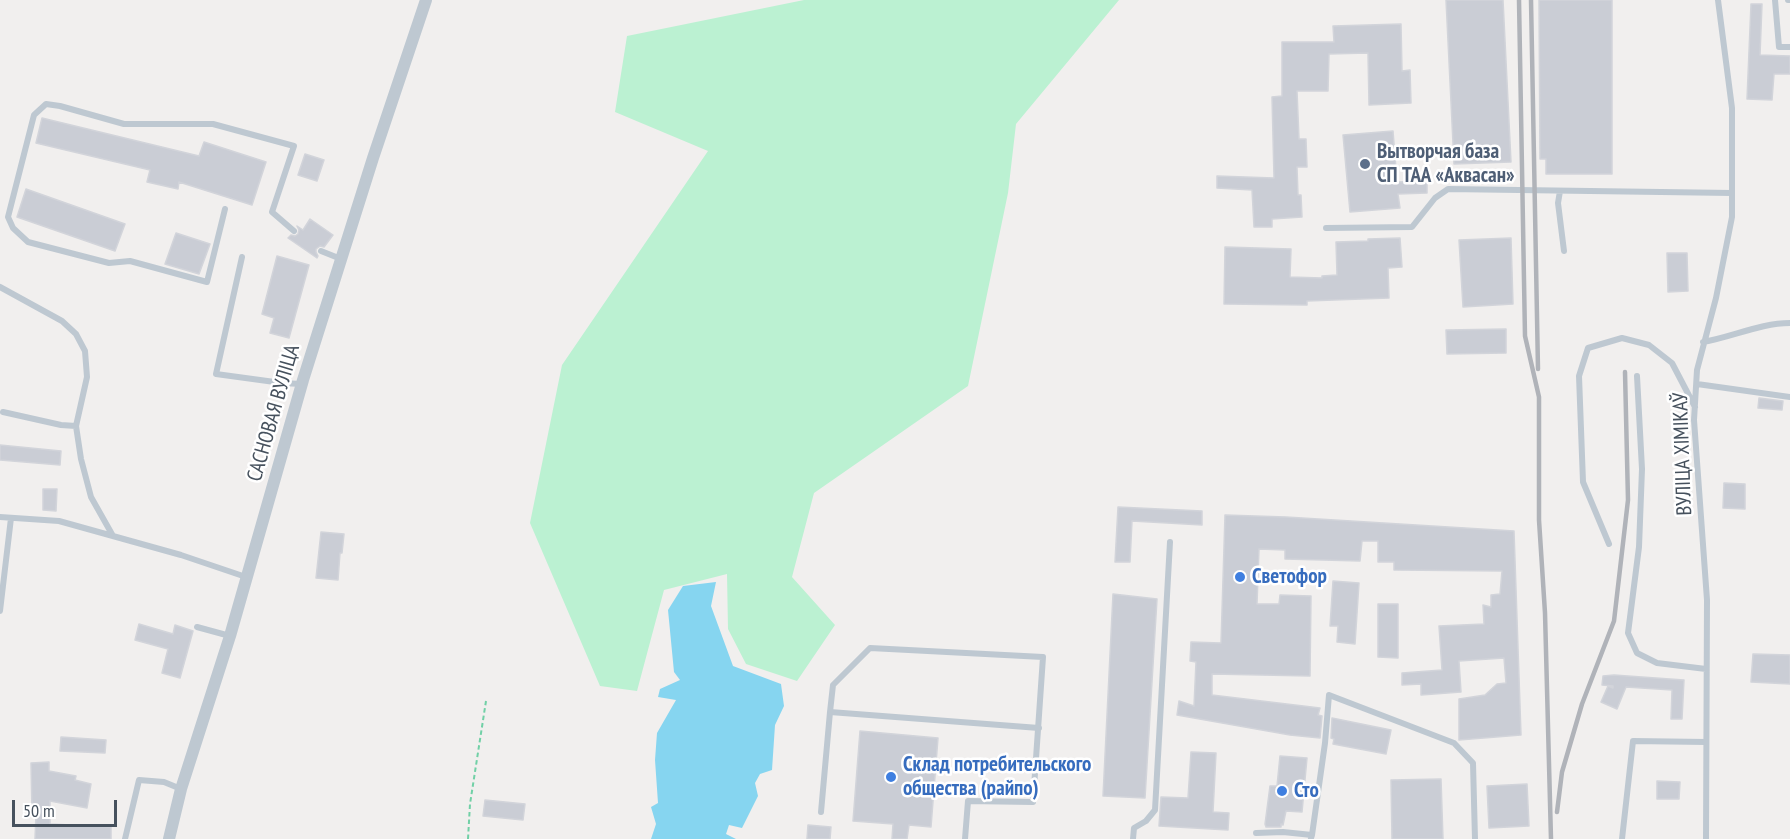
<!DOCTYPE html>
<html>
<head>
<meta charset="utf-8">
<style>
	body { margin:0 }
	#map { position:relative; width:1790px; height:839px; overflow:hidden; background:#f1efee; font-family:"PT Sans Narrow",sans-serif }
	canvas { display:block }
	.scale { position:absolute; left:12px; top:800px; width:105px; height:27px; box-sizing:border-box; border:3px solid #46515d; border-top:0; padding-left:8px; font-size:18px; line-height:21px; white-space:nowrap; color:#46515d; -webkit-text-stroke:4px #fff; paint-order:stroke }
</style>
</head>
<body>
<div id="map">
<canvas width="1790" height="839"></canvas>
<div class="scale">50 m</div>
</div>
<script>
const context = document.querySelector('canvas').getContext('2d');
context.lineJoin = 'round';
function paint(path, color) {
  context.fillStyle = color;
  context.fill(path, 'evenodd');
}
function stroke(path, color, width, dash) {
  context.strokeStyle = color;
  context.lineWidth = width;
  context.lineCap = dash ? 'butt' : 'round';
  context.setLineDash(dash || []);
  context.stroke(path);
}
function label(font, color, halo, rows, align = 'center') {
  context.font = font + ' "PT Sans Narrow",sans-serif';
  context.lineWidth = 5;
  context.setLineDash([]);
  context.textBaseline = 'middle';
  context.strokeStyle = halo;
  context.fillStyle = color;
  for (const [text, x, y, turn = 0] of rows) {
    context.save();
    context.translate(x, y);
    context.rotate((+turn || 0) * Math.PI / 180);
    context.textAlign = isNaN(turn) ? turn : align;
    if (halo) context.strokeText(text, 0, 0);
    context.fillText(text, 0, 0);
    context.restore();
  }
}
const green = new Path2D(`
	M804,0H1119L1016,124L1008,193L968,386L814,493L792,577L835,625L797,681L746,664L728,629L727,574L664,590L637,691L600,686L530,523L562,365L708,151L615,112L627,36Z`);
const water = new Path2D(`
	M716,582L711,606L733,666L781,684L784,706L775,725L772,770L760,774L755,783L758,796L742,828L729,825L726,834L736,839H651L656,824L651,807L658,803L655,760L657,733L676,700L658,697L660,689L680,680L674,672L668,610L683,586Z`);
const building = new Path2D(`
	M1446,0H1503L1511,162L1454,164Z
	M1539,0H1612V174H1546V159H1540Z
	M1751,4H1762L1760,55L1790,56V74H1774L1772,100L1747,99Z
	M1401,24L1402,71L1410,70L1411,103L1369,105L1368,53L1329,54L1328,91H1297L1299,139H1306L1307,167H1297L1298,195H1301L1302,217L1272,219V227H1254L1252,190L1217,188V176L1274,178L1272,97L1282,96V42H1334L1333,26Z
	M42,118L199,156L204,142L266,162L252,205L179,182L178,189L147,182L150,170L36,143Z
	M1393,131L1397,182L1427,181V193L1398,194L1400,208L1350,212L1343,135Z
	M305,154L324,160L317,181L298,175Z
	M26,189L125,224L115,251L17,217Z
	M310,219L333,235L324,247L320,246L316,249V252L318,256L317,258L288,238L291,235L295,236L298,234L299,230L297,226L303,230Z
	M176,233L210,244L199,274L165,264Z
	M1400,238L1402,267L1388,268L1389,298L1307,301V305L1224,304L1225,247L1291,249L1290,277L1322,278V276L1337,275L1336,242L1368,241V239Z
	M1511,238L1513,304L1463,307L1459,240Z
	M1667,253H1687L1688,291L1668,292Z
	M277,256L309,265L289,338L270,333L274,318L262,314Z
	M1506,329V353L1447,354L1446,330Z
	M1759,398L1783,401L1782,410L1758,408Z
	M0,445L61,451L60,465L0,460Z
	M1724,483L1745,484V509L1723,508Z
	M43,489H57L56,511L43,510Z
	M1118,507L1202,511V525L1132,521L1130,562H1115Z
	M1225,515L1286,517L1514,531L1521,735L1459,740V699L1485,695L1497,684L1506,683L1504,658L1459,661L1461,692L1421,695V684L1402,685V673L1442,670L1439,626L1484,624L1483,605L1491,607V595L1500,594L1502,571L1394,570V562H1378V541H1362L1360,561L1285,559V550L1259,549L1257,604H1279L1280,595L1311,596L1310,676L1212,674V695L1320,708L1318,715L1322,716L1320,738L1290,735L1177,715L1179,701L1194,706L1196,662L1190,661L1191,642L1221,643Z
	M321,532L344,534L342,553H340L338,580L316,578Z
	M1333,581L1359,583L1355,644L1337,642L1338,626H1330Z
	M1113,594L1157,599L1145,798L1103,796Z
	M1378,604H1398V658L1378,657Z
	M139,624L173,634L175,625L193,631L180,678L162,673L168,649L135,640Z
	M1753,654L1790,655V684L1751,682Z
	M1614,675L1684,680L1682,719H1671L1672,690L1626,687L1617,709L1601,702L1608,686L1613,688V686L1602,685L1603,676Z
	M1332,718L1391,730L1386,754L1333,744L1334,739L1331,738Z
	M860,731L938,738L931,827L909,825L907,839H892L893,824L853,821Z
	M61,737L106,740L105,753L60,751Z
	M1191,752L1216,753L1213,812L1229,813L1228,830L1159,826L1161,797L1188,798Z
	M1280,756L1307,758L1302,812L1286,811L1283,825L1281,824V827H1266L1265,824L1270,786H1277Z
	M49,762V771L76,776L75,780L91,784L87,808L50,801V824L111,827V839H35L36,814H32L31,763Z
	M1441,779L1443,839H1392L1391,780Z
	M1657,781L1680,782L1679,799H1657Z
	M1527,784L1529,826L1489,828L1487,786Z
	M485,800L525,804L523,820L483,816Z
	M808,825L831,827L830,839H807Z`);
const path = new Path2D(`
	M468,839L470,804L486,701`);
const lane = new Path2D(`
	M1775,0L1779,47H1790
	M1788,0H1790
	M1560,191L1558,203L1564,251
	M225,209L207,282L130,261L109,263L28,242L13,228L8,217L34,115L46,104L60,106L124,124H213L294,146L272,212L294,231
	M1326,228L1412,227L1435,198L1448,189L1732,193
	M321,251L341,259
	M242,257L216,374L282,383L301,384
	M0,287L62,321L76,334L85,351L87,377L76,426
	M1703,342C1732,337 1761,323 1790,323
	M1637,376L1642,469L1639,547L1628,633L1637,653L1657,663L1706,669
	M1697,384L1790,397
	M3,412L61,425L76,426L81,459L91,497L113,536
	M0,517L59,521L181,555L246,577
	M1609,544L1583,482L1579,376L1588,348L1622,338L1649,345L1672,363L1695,407
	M0,611L11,518
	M197,627L230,636
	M821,812L830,712
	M1256,833L1283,832L1312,835L1311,838
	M1312,835L1325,743L1329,695L1454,743L1473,763L1475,839
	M125,839L139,780L164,782L181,789
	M965,839L968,801L1033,802L1043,657L870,648L833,685L830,712L1039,728
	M1133,839L1134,828L1146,821L1155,810L1170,542
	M1622,839L1633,741L1706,742
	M1706,839L1707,600L1694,420L1697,370L1716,298L1732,217V108L1718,0`);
const street = new Path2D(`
	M169,839L181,789L230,636L303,380L373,158L426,0`);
const rail = new Path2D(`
	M1519,0L1525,336L1539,397V520L1545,613L1551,839
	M1531,0L1538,369
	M1557,812L1562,772L1582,704L1614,621L1628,500L1625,372`);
const markers = [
	[1365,164,6,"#5c6f8a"],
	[1240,577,6,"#3f7fe0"],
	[891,777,6,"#3f7fe0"],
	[1282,791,6,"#3f7fe0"]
];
const serviceNames = [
	["Вытворчая база",1377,152],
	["СП ТАА «Аквасан»",1377,176]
];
const streetNames = [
	["САСНОВАЯ ВУЛІЦА",274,413,-74],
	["ВУЛІЦА ХІМІКАЎ",1683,454,-92]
];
const shopNames = [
	["Светофор",1252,577],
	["Склад потребительского",903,765],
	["общества (райпо)",903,789],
	["Сто",1294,791]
];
paint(green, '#bbf1d2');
paint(water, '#86d5f0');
paint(building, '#cacdd5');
stroke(building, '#d2d4da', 1.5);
stroke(path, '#71d0a6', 2, [4.5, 3]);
stroke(lane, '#bec8d1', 6);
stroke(street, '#bec8d1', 12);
stroke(rail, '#b0b3b9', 4.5);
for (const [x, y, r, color] of markers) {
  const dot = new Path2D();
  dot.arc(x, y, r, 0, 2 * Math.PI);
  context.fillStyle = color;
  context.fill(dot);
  stroke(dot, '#fff', 2);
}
label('bold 21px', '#4e5e75', '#fff', serviceNames, 'left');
label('21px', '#46515d', '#fff', streetNames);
label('bold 21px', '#366cbe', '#fff', shopNames, 'left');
</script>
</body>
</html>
